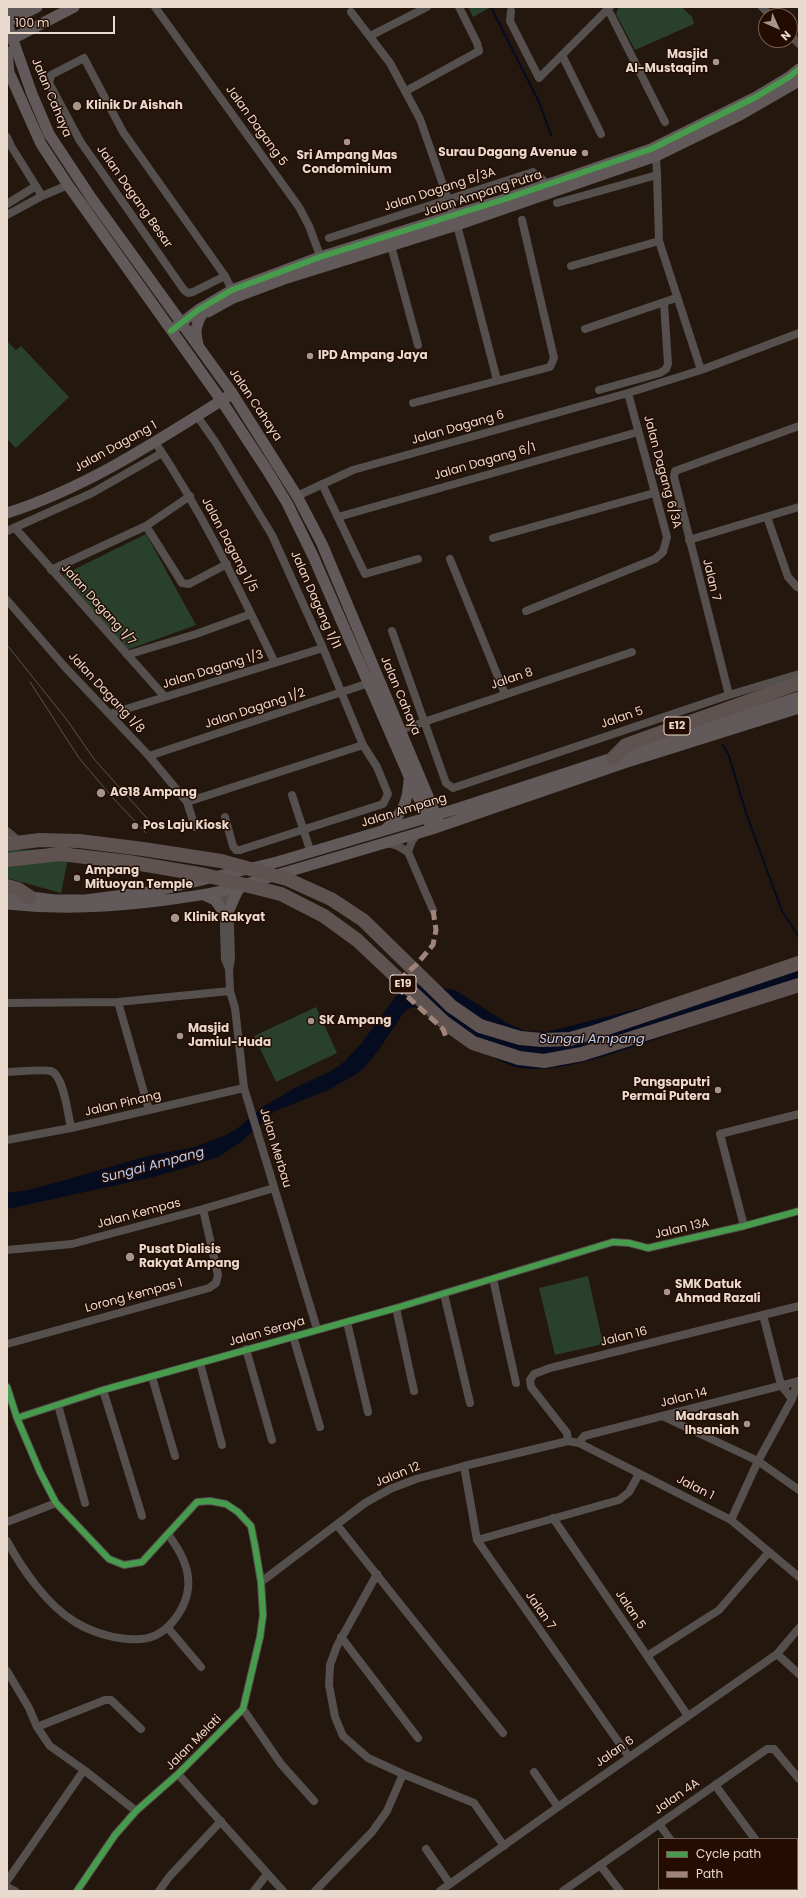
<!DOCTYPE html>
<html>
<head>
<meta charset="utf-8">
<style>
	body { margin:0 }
	#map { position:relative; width:806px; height:1898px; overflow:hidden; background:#24170e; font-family:Poppins,sans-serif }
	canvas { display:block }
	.frame { position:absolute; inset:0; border:8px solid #ead9cd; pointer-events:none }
	.legend { position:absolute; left:658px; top:1838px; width:140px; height:52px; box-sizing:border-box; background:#240c00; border:1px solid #735e52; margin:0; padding:5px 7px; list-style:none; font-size:12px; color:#ead9cd }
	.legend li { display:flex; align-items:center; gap:8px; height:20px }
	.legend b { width:20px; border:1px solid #735e52 }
	.north { position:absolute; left:758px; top:8px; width:40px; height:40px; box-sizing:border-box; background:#240c00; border:1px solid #735e52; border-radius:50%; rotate:135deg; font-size:11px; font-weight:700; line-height:16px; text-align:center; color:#ead9cd }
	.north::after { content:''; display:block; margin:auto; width:14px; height:18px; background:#a5958a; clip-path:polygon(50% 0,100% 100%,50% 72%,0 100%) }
	.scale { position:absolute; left:8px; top:16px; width:107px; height:18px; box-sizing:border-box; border:2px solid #ead9cd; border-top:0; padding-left:5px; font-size:12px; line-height:14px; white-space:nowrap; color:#ead9cd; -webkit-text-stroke:3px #240c00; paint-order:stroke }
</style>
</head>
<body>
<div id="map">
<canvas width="806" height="1898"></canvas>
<div class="frame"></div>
<ul class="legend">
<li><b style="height:5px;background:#469c4c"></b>Cycle path</li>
<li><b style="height:5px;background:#a18479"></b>Path</li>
</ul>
<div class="north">N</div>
<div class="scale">100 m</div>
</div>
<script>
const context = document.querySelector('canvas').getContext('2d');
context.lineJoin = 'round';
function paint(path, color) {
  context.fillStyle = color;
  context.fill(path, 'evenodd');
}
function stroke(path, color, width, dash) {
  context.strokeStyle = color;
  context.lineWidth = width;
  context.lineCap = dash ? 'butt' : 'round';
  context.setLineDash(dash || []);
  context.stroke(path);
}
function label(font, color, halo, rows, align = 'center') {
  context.font = font + ' Poppins,sans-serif';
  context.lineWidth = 3;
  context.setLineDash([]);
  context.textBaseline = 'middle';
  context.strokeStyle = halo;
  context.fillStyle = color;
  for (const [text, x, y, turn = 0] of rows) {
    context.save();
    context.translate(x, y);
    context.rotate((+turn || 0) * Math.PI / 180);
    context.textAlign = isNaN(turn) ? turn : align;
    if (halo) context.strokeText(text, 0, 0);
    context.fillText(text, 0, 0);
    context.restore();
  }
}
const green = new Path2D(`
	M468,7H491L473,17Z
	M619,7H682L692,17L694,24L635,50L616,14Z
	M7,341L16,350L21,346L69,397L16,448L7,439Z
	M146,534L196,625L127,650L63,575Z
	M7,837L21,850L70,848L61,893L7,878Z
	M316,1007L337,1053L276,1082L254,1036Z
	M588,1276L603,1344L555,1355L539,1288Z`);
const water = new Path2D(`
	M799,968V991C751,1007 703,1023 656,1039C617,1052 560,1074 520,1068C493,1063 446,1025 422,1009L412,1007L404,1012L378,1051L365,1067L355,1075L326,1091L275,1111L241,1142L218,1157L188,1167L149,1178L7,1209V1193L28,1190L69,1179L144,1157L195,1147L226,1135L238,1128L261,1108L295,1088L333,1070L343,1063L361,1044L396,996L422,984L455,990L507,1023L525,1031L546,1032Z`);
const stream = new Path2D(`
	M491,7L539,102L551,135
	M723,745L729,756L746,813L782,911L799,937`);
const street = new Path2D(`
	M155,7L299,207L309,226L322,261
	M762,7L771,16
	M607,10L611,15L665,122
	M511,11L510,21L539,78L610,7
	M351,12L390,63L420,119L457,225L497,380
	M790,35L799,44
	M370,36L427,7
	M562,55L601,134
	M406,91L479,51L477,43L459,7
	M7,137L11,146L42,196
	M654,153L656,156L657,175L659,241L701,370
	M557,203L657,175
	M7,204L36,186
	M7,215L42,196L68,185
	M329,238L533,172L543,180L546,191
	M390,242L418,345
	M571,266L659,241
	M225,276L193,292L188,293L184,290L80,141L49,83L51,75L84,58L123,132L225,276L232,290
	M585,329L676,298
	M599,390L660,373L666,369L668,364L664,303
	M413,403L550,367L554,358L522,220
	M197,416L216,443L272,535L323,648L363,745L377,767L388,794L383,804L240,850H236L233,846L225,817
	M155,442C202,512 238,587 275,663
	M322,484L365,574L418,559
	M297,496L353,470L628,393L701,370L799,333
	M338,517L638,432
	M767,517L788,577L797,587L799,588
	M146,526L182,583L189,584L227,564
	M15,528L165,697
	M7,531L92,493L162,453
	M493,538L654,493
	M689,540L799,507
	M450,559L505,694
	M51,570L146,526L190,496
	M7,600L64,666L149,756L187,802L195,827
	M526,611L655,559L663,552L667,537L628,393
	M392,631L446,783L453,788L729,695L799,674
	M127,655L196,634L251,614
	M729,695L674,477L675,471L799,426
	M110,714L323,648
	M400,730L632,652
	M149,756L369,683
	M292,795L311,853
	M187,802L363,745
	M7,831L18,840L22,841
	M418,833L412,841L408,852L433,910
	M387,843L398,846L408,852
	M226,890L229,896L231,959L229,970L230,991L235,1008L244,1088L317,1329
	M226,890L223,896L225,959L229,969
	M118,1002L149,1110
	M7,1003L118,1002L230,991
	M7,1072C16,1072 43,1069 51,1071C64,1076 68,1115 71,1128
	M7,1140L71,1128L244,1088
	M744,1226L720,1134L799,1114
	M7,1250L72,1244L203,1209L274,1188
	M493,1279L516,1383
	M444,1294L470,1403
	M396,1308L414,1391
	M763,1315L781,1385L792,1399
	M347,1322L368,1412
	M293,1336L320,1427
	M7,1344L209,1288L216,1283L218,1275L203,1209
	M246,1349L272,1440
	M200,1363L222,1445
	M152,1377L175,1456
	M7,1387L17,1418L40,1472L56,1503L109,1559L124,1565L142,1562L197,1502L210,1501L226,1504L238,1512L251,1526L255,1546L261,1582L263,1615L260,1637L243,1709L178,1774L136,1811L115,1835L77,1891
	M103,1390L142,1516
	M58,1405L85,1503
	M662,1416L758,1461L799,1490
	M17,1418L103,1390L396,1308L613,1242L629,1243L648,1248L744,1226L799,1211
	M568,1441L567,1433L531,1387L530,1380L534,1374L550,1368L799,1306
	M579,1443L584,1436L799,1381
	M464,1466L477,1540L629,1757
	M553,1518L688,1716
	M731,1520L758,1461L792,1399L798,1381
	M7,1522L56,1503
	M337,1525L503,1733
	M477,1540L619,1500L629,1492L639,1474
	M7,1541C22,1569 47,1605 75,1622C93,1633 120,1641 141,1639C169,1637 191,1604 188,1577C186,1560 177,1547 168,1534
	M377,1574L337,1646L330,1665L329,1685L335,1717L343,1736L368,1758L403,1774L474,1803L504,1846
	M261,1582L365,1503L390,1489L416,1479L464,1466L568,1441L579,1443L731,1520L799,1577
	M168,1628L201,1667
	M341,1637L418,1738
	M777,1654L799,1674
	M647,1656L719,1610L769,1552
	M7,1671L29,1708L37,1727L50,1746L84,1770L136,1811
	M243,1709L281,1764L314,1801
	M37,1727L105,1700H111L141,1729
	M534,1772L558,1807
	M178,1774L283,1891
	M715,1785L755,1839
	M659,1824L670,1839
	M426,1849L450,1884
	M797,1861L799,1856
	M600,1865L620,1891
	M7,1881L84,1770
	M7,1887L15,1891
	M708,1889L710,1891
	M159,1891L169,1877L221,1821
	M254,1891L267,1874
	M315,1891L372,1832L387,1811L403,1774
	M440,1891L558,1807L777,1654L799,1628
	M563,1891L767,1749H774L799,1779
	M787,1891V1889`);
const secondary = new Path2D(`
	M7,8C13,12 17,14 25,12
	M7,22L37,7
	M7,23L32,94L49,134L92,199L232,393L297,496L322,544L440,825
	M12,39L74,7
	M7,52L9,73
	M7,68L41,144L68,185L221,400L267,470L287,503L313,556L432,829
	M208,312L233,298L284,279L457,225L656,156L740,115L799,81
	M176,327L198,310L232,290L320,257L502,200L651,149L756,97L789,77L799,69
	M198,344C195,333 195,327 201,316
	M7,513C86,488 157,441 227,397
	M386,829C402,813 408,803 409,780
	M7,894L55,900H85L156,891L277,862L456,809L799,697
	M204,895L215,900L223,911
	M7,904C62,910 111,907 166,900C186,897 206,895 226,890L432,829L624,763L799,708
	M229,910L237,892L243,885`);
const highway = new Path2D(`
	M613,758L626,745L799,683
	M7,886L18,889L30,897`);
const tram = new Path2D(`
	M7,645L67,720L94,759L154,826
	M30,682L79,758L113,798L146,833`);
const highwayBridge = new Path2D(`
	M7,844L40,840L79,841L143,849L221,861L287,879L331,899L363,920L451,1006L480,1026L520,1038L542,1040L570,1039L595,1032L799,963
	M7,860L60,854L129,862L205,875L281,894L324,916L357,940L445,1023L473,1043L519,1058L544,1061L582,1054L799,985`);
const quiet = new Path2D(`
	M433,910L436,930L433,945L416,965L399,980V989L443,1029L446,1037`);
const cycleway = new Path2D(`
	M171,331L198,310L232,290L320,257L502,200L651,149L756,97L789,77L799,69
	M7,1387L17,1418L40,1472L56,1503L109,1559L124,1565L142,1562L197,1502L210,1501L226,1504L238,1512L251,1526L255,1546L261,1582L263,1615L260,1637L243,1709L178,1774L136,1811L115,1835L77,1891
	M17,1418L103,1390L396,1308L613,1242L629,1243L648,1248L744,1226L799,1211`);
const markers = [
	[716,62,4,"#a5958a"],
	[77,106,5,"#a5958a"],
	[347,142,4,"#a5958a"],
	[585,153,4,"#a5958a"],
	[310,356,4,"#a5958a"],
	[101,793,5,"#a5958a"],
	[135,826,4,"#a5958a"],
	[77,878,4,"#a5958a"],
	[175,918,5,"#a5958a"],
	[311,1021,4,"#a5958a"],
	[180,1036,4,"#a5958a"],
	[718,1090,4,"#a5958a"],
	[130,1257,5,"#a5958a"],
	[667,1292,4,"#a5958a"],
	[747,1424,4,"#a5958a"]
];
const shields = [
	[677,726,26],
	[403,984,26]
];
const shieldNames = [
	["E12",677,726],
	["E19",403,984]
];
const poiNames = [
	["Masjid",708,55,"right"],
	["Al-Mustaqim",708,69,"right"],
	["Klinik Dr Aishah",86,106],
	["Surau Dagang Avenue",577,153,"right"],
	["Sri Ampang Mas",347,156,"center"],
	["Condominium",347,170,"center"],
	["IPD Ampang Jaya",318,356],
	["AG18 Ampang",110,793],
	["Pos Laju Kiosk",143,826],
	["Ampang",85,871],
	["Mituoyan Temple",85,885],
	["Klinik Rakyat",184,918],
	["SK Ampang",319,1021],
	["Masjid",188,1029],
	["Jamiul-Huda",188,1043],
	["Pangsaputri",710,1083,"right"],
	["Permai Putera",710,1097,"right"],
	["Pusat Dialisis",139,1250],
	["Rakyat Ampang",139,1264],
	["SMK Datuk",675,1285],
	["Ahmad Razali",675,1299],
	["Madrasah",739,1417,"right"],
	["Ihsaniah",739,1431,"right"]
];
const streetNames = [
	["Jalan Cahaya",51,98,67],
	["Jalan Dagang 5",256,126,54],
	["Jalan Dagang B/3A",440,190,-18],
	["Jalan Ampang Putra",483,194,-18],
	["Jalan Dagang Besar",134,197,55],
	["Jalan Cahaya",255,405,56],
	["Jalan Dagang 6",458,428,-16],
	["Jalan Dagang 1",116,447,-29],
	["Jalan Dagang 6/1",485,462,-16],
	["Jalan Dagang 6/3A",662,472,75],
	["Jalan Dagang 1/5",229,545,62],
	["Jalan 7",711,580,76],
	["Jalan Dagang 1/11",315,600,66],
	["Jalan Dagang 1/7",98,605,48],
	["Jalan Dagang 1/3",213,670,-17],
	["Jalan 8",512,679,-19],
	["Jalan Dagang 1/8",106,693,47],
	["Jalan Cahaya",400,696,67],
	["Jalan Dagang 1/2",255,709,-18],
	["Jalan 5",622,718,-19],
	["Jalan Ampang",404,811,-17],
	["Jalan Pinang",123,1104,-13],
	["Jalan Merbau",275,1148,73],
	["Jalan Kempas",139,1214,-15],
	["Jalan 13A",682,1229,-13],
	["Lorong Kempas 1",134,1296,-15],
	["Jalan Seraya",267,1332,-16],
	["Jalan 16",624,1337,-14],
	["Jalan 14",684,1398,-14],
	["Jalan 12",398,1475,-22],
	["Jalan 1",695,1488,27],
	["Jalan 5",630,1610,56],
	["Jalan 7",540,1611,55],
	["Jalan Melati",194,1743,-45],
	["Jalan 6",615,1752,-35],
	["Jalan 4A",677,1797,-35]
];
const waterNames = [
	["Sungai Ampang",592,1040],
	["Sungai Ampang",153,1166,-15]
];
paint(green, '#29402c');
paint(water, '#050c20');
stroke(stream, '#050c20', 2);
stroke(street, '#554f4e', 8);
stroke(secondary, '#625a5a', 11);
stroke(highway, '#5f5351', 14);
stroke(tram, '#5b524e', 1);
stroke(highwayBridge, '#5f5351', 14);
stroke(quiet, '#a18479', 5, [10, 5]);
stroke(cycleway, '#469c4c', 6);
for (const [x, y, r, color] of markers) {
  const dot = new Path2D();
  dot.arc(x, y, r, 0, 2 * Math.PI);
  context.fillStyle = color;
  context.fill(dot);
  stroke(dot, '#240c00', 1.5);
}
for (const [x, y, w] of shields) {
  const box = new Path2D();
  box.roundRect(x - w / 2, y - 9, w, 18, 3);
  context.fillStyle = '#240c00';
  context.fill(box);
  stroke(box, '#ead9cd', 1);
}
label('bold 11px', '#ead9cd', null, shieldNames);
label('bold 12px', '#ead9cd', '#240c00', poiNames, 'left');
label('12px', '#ead9cd', '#240c00', streetNames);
label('italic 13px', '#b5cdf7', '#240c00', waterNames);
</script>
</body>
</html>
